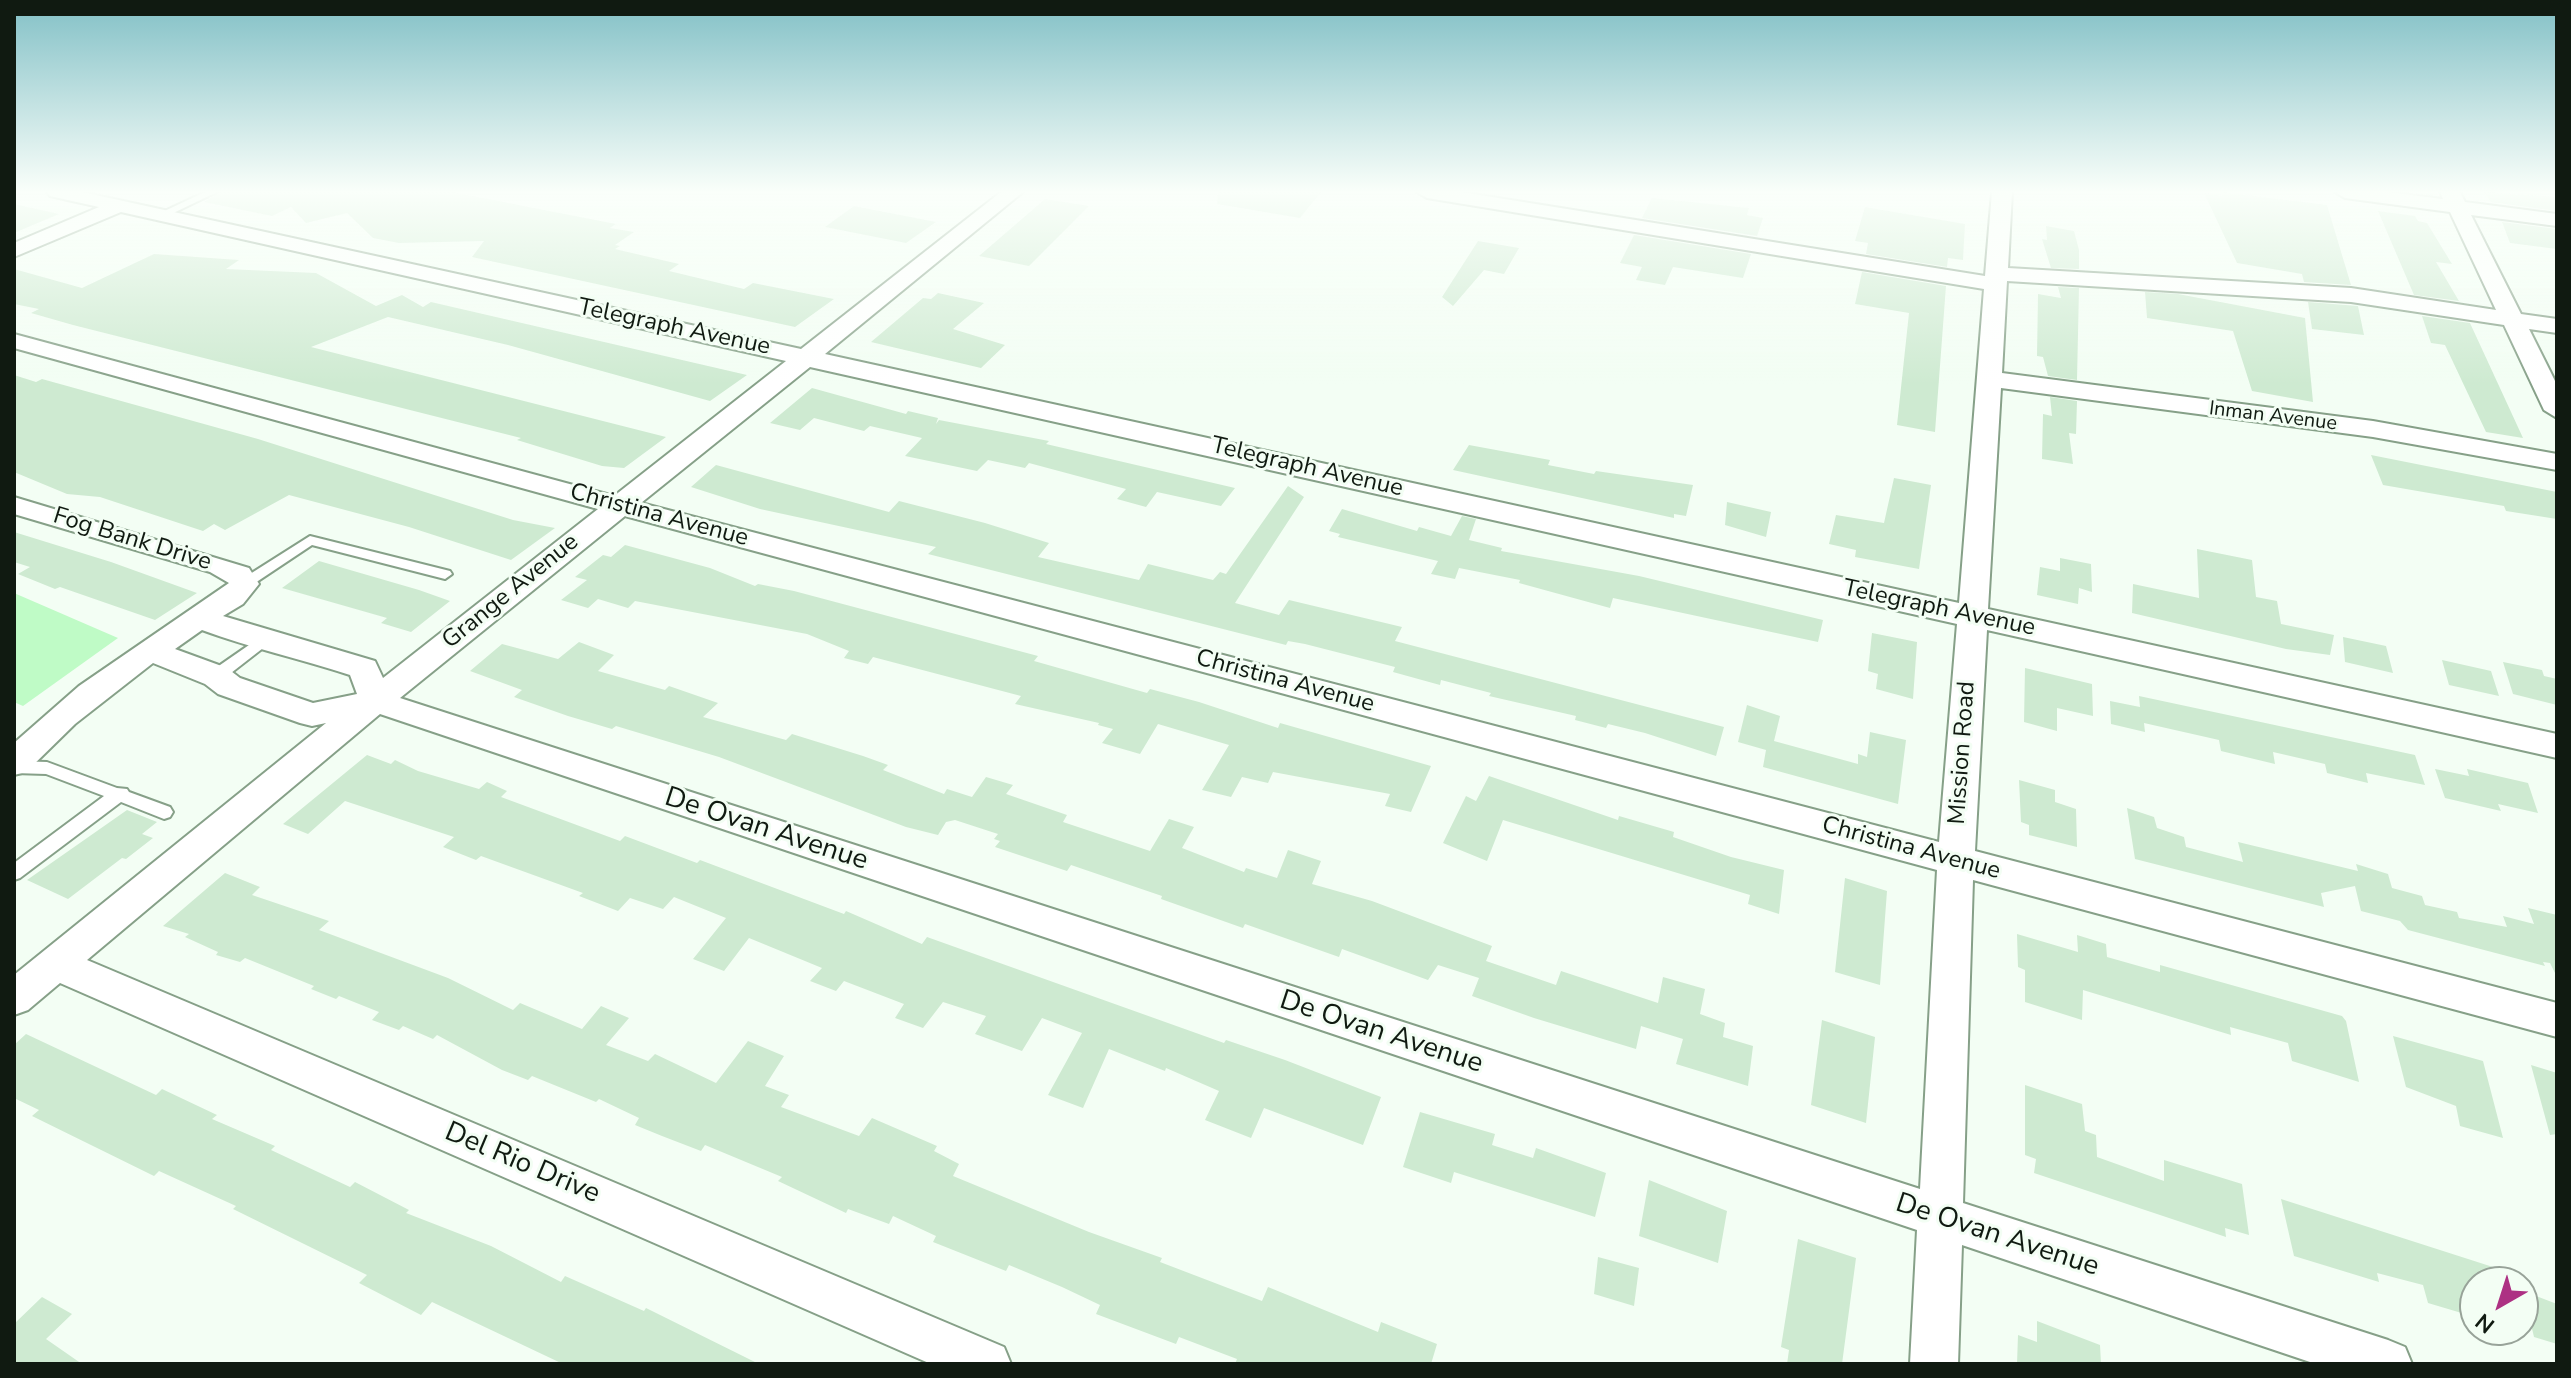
<!DOCTYPE html>
<html>
<head>
<meta charset="utf-8">
<style>
	body { margin:0 }
	#map { position:relative; width:2571px; height:1378px; overflow:hidden; background:#f3fef4; font-family:"Nunito Sans",sans-serif }
	canvas { display:block }
	.frame { position:absolute; inset:0; border:16px solid #101a11; pointer-events:none }
	.north { position:absolute; left:2459px; top:1266px; width:80px; height:80px; box-sizing:border-box; background:#f3fef4; border:2px solid #98a399; border-radius:50%; rotate:219deg; font-size:22px; font-weight:700; line-height:32px; text-align:center; color:#101a11 }
	.north::after { content:''; display:block; margin:auto; width:28px; height:36px; background:#ad3183; clip-path:polygon(50% 0,100% 100%,50% 72%,0 100%) }
</style>
</head>
<body>
<div id="map">
<canvas width="2571" height="1378"></canvas>
<div class="frame"></div>
<div class="north">N</div>
</div>
<script>
const context = document.querySelector('canvas').getContext('2d');
context.lineJoin = 'round';
function paint(path, color) {
  context.fillStyle = color;
  context.fill(path, 'evenodd');
}
function stroke(path, color, width, dash) {
  context.strokeStyle = color;
  context.lineWidth = width;
  context.lineCap = dash ? 'butt' : 'round';
  context.setLineDash(dash || []);
  context.stroke(path);
}
function label(font, color, halo, rows, align = 'center') {
  context.font = font + ' "Nunito Sans",sans-serif';
  context.lineWidth = 6;
  context.setLineDash([]);
  context.textBaseline = 'middle';
  context.strokeStyle = halo;
  context.fillStyle = color;
  for (const [text, x, y, turn = 0] of rows) {
    context.save();
    context.translate(x, y);
    context.rotate((+turn || 0) * Math.PI / 180);
    context.textAlign = isNaN(turn) ? turn : align;
    if (halo) context.strokeText(text, 0, 0);
    context.fillText(text, 0, 0);
    context.restore();
  }
}
const green = new Path2D(`
	M14,593L118,638L23,706L14,702Z`);
const building = new Path2D(`
	M220,192H452L616,224L610,228L634,232L615,245L620,246L615,249L679,264L669,271L744,289L753,283L834,299L795,327L472,257L484,241L399,243L373,238L347,213L306,223L291,207L272,216L204,202Z
	M1218,192H1321L1300,218L1217,204Z
	M2221,192L2327,205L2351,285L2304,282L2302,274L2237,263L2204,193L2222,196Z
	M2484,192L2557,197V211L2491,202Z
	M1652,198L1749,208L1747,215L1763,218L1757,236L1642,218Z
	M1045,199L1089,206L1029,266L979,256Z
	M14,204L59,214L14,233Z
	M854,206L936,222L906,243L825,227Z
	M1865,207L1965,224L1963,260L1948,258L1947,267L1866,254L1868,243L1855,241Z
	M2378,211L2415,216L2418,221L2427,223L2452,264L2436,262L2459,301L2414,295Z
	M2502,222L2557,229V249L2510,243Z
	M2046,226L2074,231L2079,250V269L2051,268L2042,239L2047,240Z
	M1634,235L1751,254L1743,278L1673,267L1665,285L1636,280L1642,267L1620,263Z
	M1478,241L1519,248L1504,274L1484,270L1453,306L1442,297Z
	M154,254L239,260L226,269L316,273L376,306L402,295L423,307L431,302L747,375L710,401L508,345L388,317L311,347L666,437L624,468L602,466L517,440L521,438L73,325L31,313L39,309L14,304V269L82,288Z
	M1862,272L1946,286L1935,432L1897,425L1909,313L1855,304Z
	M2058,287L2079,288L2077,380L2048,376L2043,357L2037,356L2038,294L2061,298Z
	M2145,292L2178,294L2305,318L2313,402L2252,391L2233,331L2147,318Z
	M938,293L984,303L953,329L1005,345L981,368L871,342L923,298L931,299Z
	M2308,302L2358,306L2364,335L2312,329Z
	M2422,316L2470,323L2523,438L2486,432L2445,345L2431,343Z
	M14,375L36,382L42,379L258,439L513,520L555,528L511,560L409,527L289,495L225,530L214,524L203,531L100,497L67,494L14,472Z
	M812,388L906,414L908,411L938,418L936,424L939,420L1049,441L1046,444L1235,488L1221,506L1157,492L1146,507L1117,499L1126,489L1029,463L1025,468L988,460L977,471L905,456L922,438L870,426L864,431L814,418L800,430L770,423Z
	M2050,397L2077,401L2076,434L2069,433L2073,464L2042,459L2043,414L2052,416Z
	M1469,445L1550,460L1548,465L1594,474L1596,471L1693,485L1686,516L1674,514V518L1453,470Z
	M2371,455L2557,492V519L2506,511L2504,506L2383,485Z
	M716,465L889,512L899,501L985,523L1049,543L1038,557L1139,580L1148,564L1213,580L1220,572L1226,574L1288,486L1304,497L1235,603L1279,615L1289,600L1402,627L1395,641L1724,727L1716,756L1645,733L1608,724L1606,728L1575,720L1576,716L1489,696L1491,693L1441,680L1440,685L1393,672L1395,667L1305,644L1288,641L1286,645L928,554L936,547L760,509L691,487Z
	M1894,478L1931,485L1919,569L1855,557L1856,550L1829,544L1836,515L1884,523Z
	M1727,502L1771,512L1766,537L1725,525Z
	M1342,509L1417,531L1419,527L1451,536L1462,516L1476,519L1469,540L1502,548L1501,551L1639,576L1823,620L1818,642L1613,598L1610,608L1519,583L1520,580L1459,568L1455,579L1431,574L1438,561L1338,537L1340,534L1329,531Z
	M14,532L111,562L197,593L155,620L60,587L55,589L18,574L30,567L14,562Z
	M625,545L710,568L755,586L758,584L794,591L1038,656L1034,661L1147,693L1150,689L1199,702L1278,728L1280,723L1431,766L1411,812L1385,806L1390,794L1273,772L1268,783L1242,777L1231,797L1202,790L1229,745L1158,724L1140,754L1102,743L1113,729L1098,725L1099,723L1015,704L1021,696L873,657L868,664L844,658L849,651L807,634L635,601L628,608L598,599L588,608L561,600L587,580L575,577L603,555L611,557Z
	M2197,549L2252,560L2256,597L2277,601L2281,624L2334,635L2330,655L2286,649L2132,613L2133,584L2199,598Z
	M2060,558L2091,564L2092,592L2079,588L2078,604L2037,595L2040,567L2060,571Z
	M319,561L419,590L450,601L411,632L381,623L387,618L282,588Z
	M1872,633L1917,642L1913,699L1876,689L1878,674L1868,671Z
	M2343,637L2386,646L2393,673L2345,662Z
	M579,642L614,655L598,671L665,690L669,686L718,703L703,717L786,740L792,734L863,756L888,765L883,770L944,794L947,789L972,797L986,777L1013,785L1006,794L1067,815L1063,822L1150,851L1169,819L1194,827L1182,848L1244,872L1246,868L1277,878L1288,850L1321,861L1312,884L1372,901L1492,946L1486,961L1556,985L1561,971L1658,1003L1663,977L1705,989L1700,1014L1725,1023L1723,1037L1753,1046L1748,1086L1676,1064L1683,1039L1641,1026L1636,1049L1534,1018L1472,996L1479,978L1438,965L1428,980L1342,949L1339,957L1245,924L1243,928L1161,899L1162,896L1071,865L1067,871L995,847L1000,841L994,839L998,834L955,820L946,822L938,835L906,827L719,757L616,726L612,729L568,716L514,697L522,690L470,671L502,644L558,659Z
	M2442,660L2491,671L2499,696L2449,685Z
	M2503,662L2542,670L2544,676L2557,679V705L2513,694Z
	M2025,668L2092,684L2093,716L2057,708V731L2024,722Z
	M2139,696L2415,755L2425,785L2366,773L2368,783L2327,773L2325,764L2273,752L2275,764L2221,751L2219,740L2144,723L2145,732L2111,724L2110,701L2140,707Z
	M1747,705L1780,716L1774,741L1858,764V754L1867,757L1870,732L1906,740L1898,804L1763,767L1766,750L1738,742Z
	M367,755L391,764L395,760L418,771L479,789L487,782L507,791L501,797L620,841L625,836L697,863L700,860L844,914L846,911L922,944L927,937L1224,1043L1226,1040L1285,1060L1381,1097L1363,1145L1264,1108L1251,1138L1205,1120L1219,1091L1166,1068L1165,1071L1109,1049L1083,1108L1048,1095L1082,1033L1042,1018L1022,1051L975,1034L986,1016L943,1002L923,1028L895,1018L904,1004L844,981L836,991L810,981L822,968L749,938L724,971L693,959L726,918L674,897L663,909L630,898L618,911L579,896L583,893L481,856L476,860L443,847L454,837L345,801L308,834L283,824Z
	M2435,769L2469,776L2467,769L2528,783L2538,813L2498,804L2501,811L2445,798Z
	M1489,776L1618,820L1619,816L1674,832L1673,837L1731,857L1784,870L1779,914L1748,904L1750,895L1503,820L1487,861L1443,843L1466,796L1476,801Z
	M2019,780L2055,790V802L2076,809L2077,847L2029,835V825L2021,822Z
	M2127,808L2154,817L2157,828L2184,837L2186,847L2243,862L2238,842L2358,871L2356,864L2388,874L2392,888L2422,896L2425,905L2457,912L2459,918L2507,927L2503,916L2534,924L2528,908L2557,915V977L2550,963L2543,962L2545,966L2408,930L2400,921L2361,911L2355,886L2321,893L2324,907L2135,859Z
	M127,810L157,822L142,834L153,838L126,859L122,858L68,899L27,880Z
	M225,873L260,887L252,895L329,921L319,930L448,978L513,1010L520,1003L582,1029L601,1006L629,1018L606,1045L648,1061L655,1054L716,1083L748,1041L784,1056L765,1086L789,1095L781,1107L859,1136L872,1118L937,1146L934,1151L959,1164L953,1176L1089,1232L1162,1258L1160,1262L1262,1301L1268,1287L1378,1332L1381,1322L1437,1344L1431,1364H1235L1237,1359L1179,1337L1176,1344L1096,1314L1100,1305L1062,1287L1009,1265L1006,1271L933,1242L936,1236L893,1216L889,1224L848,1209L846,1213L778,1181L782,1177L705,1145L701,1151L662,1136L635,1125L639,1118L599,1099L596,1102L532,1076L528,1080L502,1070L437,1035L433,1039L403,1026L399,1030L372,1020L379,1012L339,996L336,999L311,989L314,986L245,958L240,962L216,955L218,952L185,937L189,934L163,926Z
	M1845,878L1887,891L1880,985L1835,972Z
	M2017,934L2078,952L2077,935L2106,944L2107,957L2160,972V965L2342,1016L2346,1021L2359,1082L2292,1061L2288,1043L2230,1027L2231,1035L2083,990L2082,1020L2025,1002V970L2018,967Z
	M1822,1020L1875,1037L1866,1123L1811,1105Z
	M26,1034L156,1095L162,1089L217,1115L212,1119L275,1146L271,1150L350,1187L355,1182L409,1210L406,1213L491,1246L561,1282L565,1276L644,1311L646,1308L759,1364H563L432,1302L421,1315L359,1283L367,1275L233,1209L236,1206L159,1171L154,1176L32,1116L39,1110L14,1098V1045Z
	M2393,1036L2483,1061L2503,1138L2460,1126L2456,1106L2406,1087Z
	M2531,1065L2557,1073V1134L2550,1135Z
	M2025,1085L2082,1104L2085,1131L2096,1135L2097,1157L2164,1181V1160L2242,1184L2249,1235L2225,1228L2226,1237L2034,1173L2036,1159L2025,1155Z
	M1420,1112L1495,1134L1492,1145L1533,1158L1536,1148L1606,1173L1595,1217L1454,1172L1451,1183L1403,1167Z
	M1649,1180L1727,1211L1718,1263L1639,1236Z
	M2281,1199L2521,1276L2520,1282H2475V1317L2428,1303L2423,1285L2377,1273L2379,1282L2294,1256Z
	M1798,1239L1856,1258L1842,1364H1787L1789,1350L1781,1347Z
	M1598,1257L1639,1268L1634,1306L1594,1294Z
	M2523,1291L2557,1304V1344L2534,1337Z
	M42,1297L72,1314L46,1339L82,1364H14V1324Z
	M2037,1321L2100,1345L2101,1364H2017L2018,1335L2037,1342Z`);
const lane = new Path2D(`
	M205,192H217L165,217L156,215Z
	M310,536L450,571L452,574L445,579L312,545L249,587H239L237,584L239,581Z
	M262,636L270,641L267,645L222,680H210L208,676L210,672Z
	M14,761L47,762L117,788L127,789L129,792L170,807L173,812L170,817L164,819L121,802L20,878L14,880V863L104,796L46,774L14,773Z`);
const street = new Path2D(`
	M47,192H82L801,349L1001,192H1023L825,354L1959,603L1984,289L1427,198L1417,192H1461L1985,276L1992,192H2012L2008,268L2351,288L2496,310L2450,212L2345,198L2335,192H2387L2443,199L2440,192H2460L2465,202L2557,214V226L2471,215L2521,314L2557,319V333L2529,329L2557,385V418L2544,410L2504,325L2351,302L2007,281L2002,373L2373,421L2557,454V470L2373,437L2001,388L1988,609L2557,734V758L1987,630L1975,851L2557,1003V1037L1973,880L1963,1203L2388,1340L2405,1347L2412,1364H2316L1962,1245L1958,1364H1910L1917,1230L380,714L87,960L1004,1347L1011,1364H931L60,983L28,1010L14,1015V975L326,723L312,726L300,723L218,694L205,684L153,663L75,724L26,772L14,775V743L79,686L229,583L210,572L14,514V497L249,568L259,584L243,604L223,616L375,661L383,678L598,509L14,348V334L614,496L786,361L121,212L14,257V243L99,207L50,196ZM810,367L1957,624L1939,842L641,503ZM625,516L1937,870L1920,1189L400,698ZM202,630C251,648 301,659 350,675L357,694L313,703L240,678L227,668L175,649Z`);
const farStreetnames = [
	["Inman Avenue",2273,417,7]
];
const streetNames = [
	["Telegraph Avenue",674,328,12],
	["Telegraph Avenue",1307,468,13],
	["Christina Avenue",659,516,15],
	["Fog Bank Drive",132,540,17],
	["Grange Avenue",511,592,-39],
	["Telegraph Avenue",1939,609,12],
	["Christina Avenue",1285,682,15],
	["Mission Road",1963,753,-86],
	["Christina Avenue",1911,849,15]
];
const nearStreetnames = [
	["De Ovan Avenue",766,830,18],
	["De Ovan Avenue",1381,1033,18],
	["Del Rio Drive",522,1164,23],
	["De Ovan Avenue",1997,1236,18]
];
paint(green, '#bffbc6');
paint(building, '#ceead1');
stroke(lane, '#86a088', 4);
stroke(street, '#86a088', 4);
paint(lane, '#fff');
paint(street, '#fff');
const sky = context.createLinearGradient(0, 0, 0, 384);
sky.addColorStop(0, '#82c0c6');
sky.addColorStop(0.5, '#fafffa');
sky.addColorStop(1, '#fafffa00');
context.fillStyle = sky;
context.fillRect(0, 0, 2571, 384);
label('20px', '#101a11', '#f3fef4', farStreetnames);
label('24px', '#101a11', '#f3fef4', streetNames);
label('28px', '#101a11', '#f3fef4', nearStreetnames);
</script>
</body>
</html>
